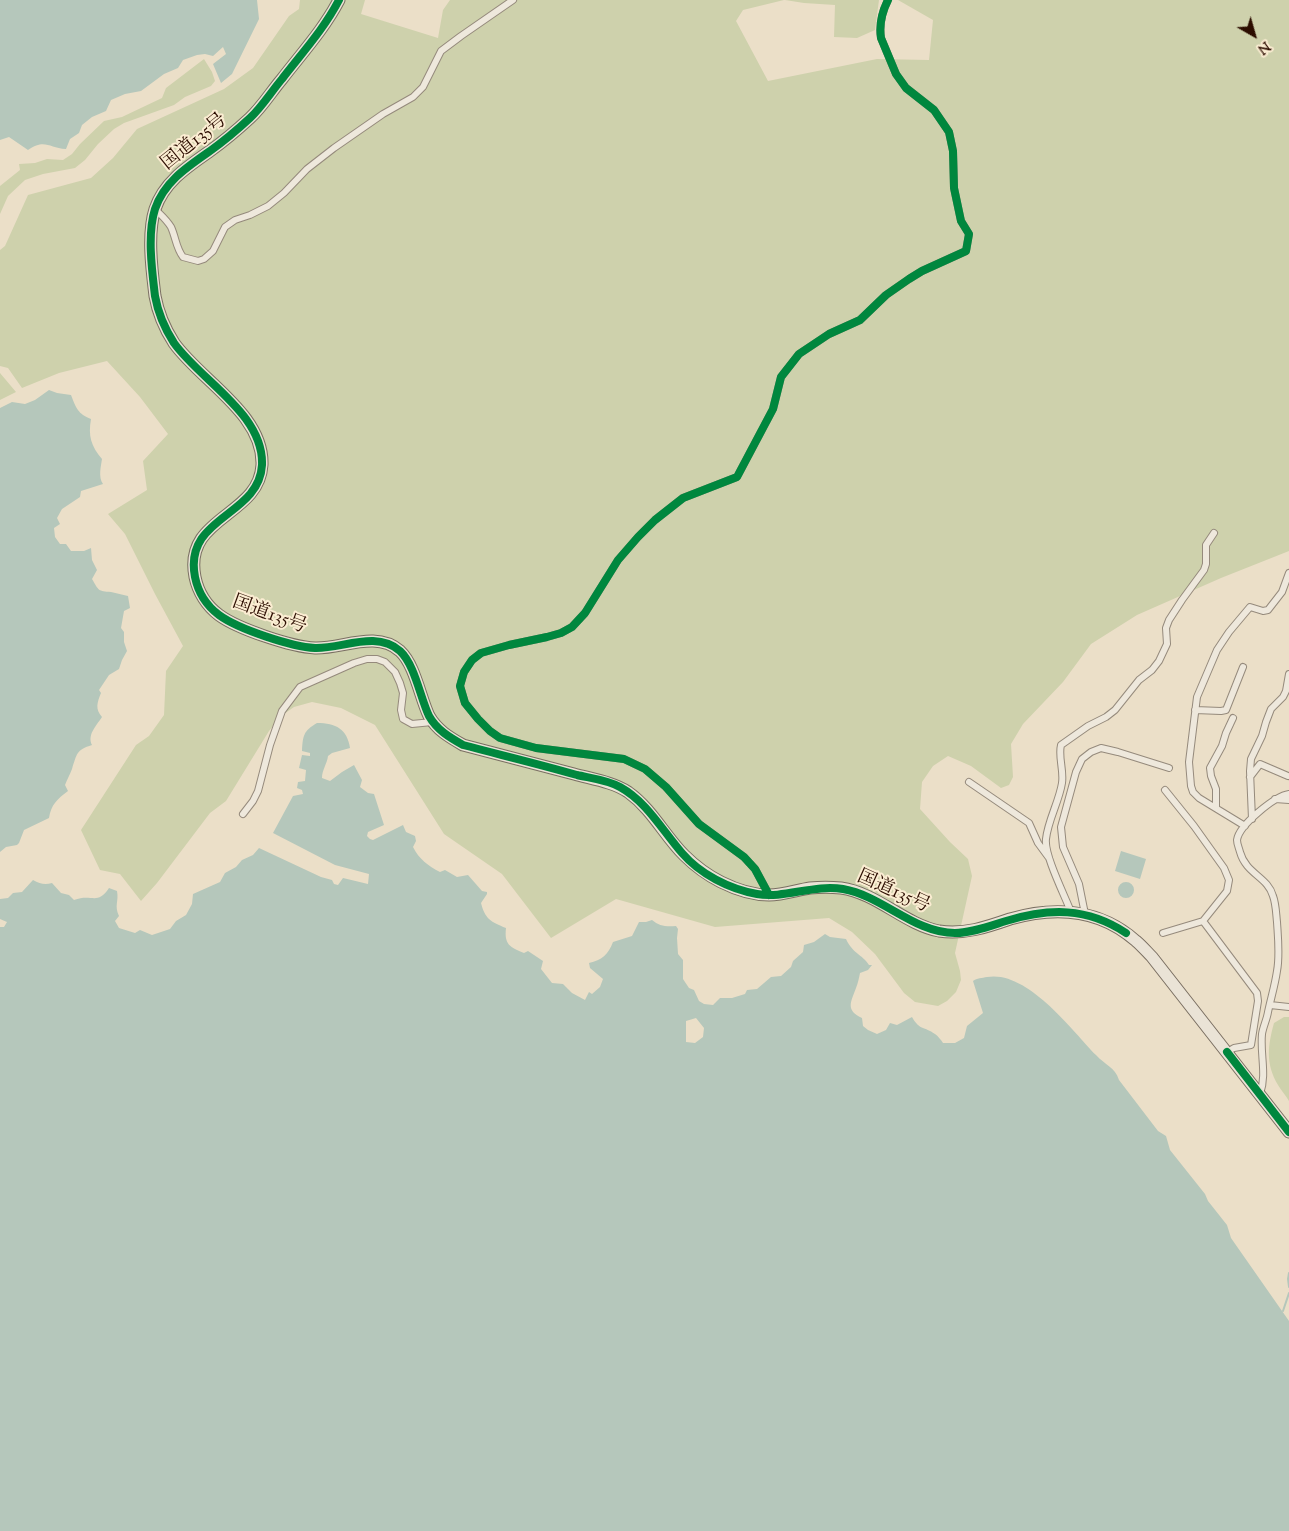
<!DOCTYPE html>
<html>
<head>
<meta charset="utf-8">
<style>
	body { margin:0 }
	#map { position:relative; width:1289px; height:1531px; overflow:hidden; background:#ebdfc8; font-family:"Sorts Mill Goudy",serif }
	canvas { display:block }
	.north { position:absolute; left:1229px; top:10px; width:50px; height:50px; -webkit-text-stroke:4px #fbedd2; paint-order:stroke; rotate:142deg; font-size:14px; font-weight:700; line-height:20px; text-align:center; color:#2c0d00 }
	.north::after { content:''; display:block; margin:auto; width:18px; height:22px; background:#2c0d00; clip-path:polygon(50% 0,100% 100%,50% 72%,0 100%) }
</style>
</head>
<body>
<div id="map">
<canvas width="1289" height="1531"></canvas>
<div class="north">N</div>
</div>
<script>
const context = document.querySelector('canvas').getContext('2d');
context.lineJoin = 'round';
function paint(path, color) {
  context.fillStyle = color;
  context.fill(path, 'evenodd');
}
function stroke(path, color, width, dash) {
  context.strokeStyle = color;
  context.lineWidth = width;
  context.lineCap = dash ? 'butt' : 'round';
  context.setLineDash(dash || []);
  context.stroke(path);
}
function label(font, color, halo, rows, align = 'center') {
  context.font = font + ' "Sorts Mill Goudy","Noto Serif JP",serif';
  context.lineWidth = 4;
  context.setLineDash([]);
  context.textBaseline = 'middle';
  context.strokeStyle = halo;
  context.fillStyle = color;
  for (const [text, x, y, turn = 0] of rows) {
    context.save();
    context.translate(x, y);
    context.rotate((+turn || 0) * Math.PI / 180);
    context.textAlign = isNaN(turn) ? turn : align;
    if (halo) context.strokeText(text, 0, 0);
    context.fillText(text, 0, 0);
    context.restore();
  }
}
const green = new Path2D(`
	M300,0H365L361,14L438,38L443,10L450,0H784L743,10L736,21L768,81L877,59L929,60L933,20L898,0H1289V551L1221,578L1137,615L1091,644L1063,682L1023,724L1011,744L1013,777L1009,785L1001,788L971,766L948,756L933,766L922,782L920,809L950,842L968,859L972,876L955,953L960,971L961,980L956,992L947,1001L938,1006L915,1002L904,993L875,954L852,932L829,918L715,927L616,899L551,938L502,874L444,834L375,725L341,708L312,702L294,707L281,716L269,731L226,801L210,813L157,883L141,901L120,874L100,870L81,830L136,745L149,736L164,715L166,671L183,646L155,594L125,534L108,514L147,490L143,461L168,434L140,397L107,361L59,373L22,388L8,368L0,366V250L5,246L28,195L91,178L113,158L137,129L224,89L253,68L289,16L299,9Z
	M785,0H879L875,30L857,38L834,37L835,5L804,3Z
	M204,59L212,72L215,81L211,86L185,97L174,105L124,123L114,129L98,144L85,160L75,168L43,174L25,180L8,196L0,214V186L20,170L19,164L35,163L47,159L63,160L72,154L80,144L104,121L122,117L162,98L166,88Z
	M0,373L16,392L0,400Z
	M1284,1017H1289V1101C1286,1096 1281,1090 1278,1085C1265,1063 1268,1045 1274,1023Z`);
const water = new Path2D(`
	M0,0H257L259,19L232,74L221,83L213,64L226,54L223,47L213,56L205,54L197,55L183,60L178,68L164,74L141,91L125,94L111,100L106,111L92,117L82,125L79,133L70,139L66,149C49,148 45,138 28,150L9,137L0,140Z
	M49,390L57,393L71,395C76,408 78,414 91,419C88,436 91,446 102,459C101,466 98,477 103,484L81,491L80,497L62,509L57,518L60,524L54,528L55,537L60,544H66L71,551H84L91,548L92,560L97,570L92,579C99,591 98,591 111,592C117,593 122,595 128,596L130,608L124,611L121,628L124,632V642L127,651L122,660L119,669L109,675L99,690L101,693C97,703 95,709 102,717C96,726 87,735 92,745C76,750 77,754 72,769C70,774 67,780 65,785L68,791C57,799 51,805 49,818L24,830L19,843L17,845L6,847L0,852V408L12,402L25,404L35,400Z
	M317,723C336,723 347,729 350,748L332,753L328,756C327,764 322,770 322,778L330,781L342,772L354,765L362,780L360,787L368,793L374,794L384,825L368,832L367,836L370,839L373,840L403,825L406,832L415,836L416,841L413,847C419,859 428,866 440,872L445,870L457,877L468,875L482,891L487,892V894L481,903C485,919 491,922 506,928C504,945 510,947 524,953L528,951L543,961L541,969L552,983L563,984L572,993L585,1000L589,992L592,994L600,987L603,979L590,968L589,963C602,960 608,955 613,942L632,936L639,922H646L652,920C659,926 666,927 676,926L678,929L677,938L678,954L683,960V979L689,988L694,990L699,1001L704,1004L713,1005L720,998H732L745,994L747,990L757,989L771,977L781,976L791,967L793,961L803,952L804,945L814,942L825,934L830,937L846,939C853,954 862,954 869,965H872L868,970L860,973C859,978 858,983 856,988C851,1002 845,1010 862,1018L863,1026L868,1030L877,1034L886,1030L890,1023L897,1025L912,1017C920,1031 924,1026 935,1034C938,1036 941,1040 943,1043H955L964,1038L967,1026L983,1013L973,981C977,978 982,978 987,977C1027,970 1071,1029 1096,1055C1105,1065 1115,1067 1119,1080L1158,1131L1166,1136L1170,1150L1205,1194L1208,1201L1227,1225L1231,1238L1289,1321V1531H0V927H4L7,922L0,919V899L8,898L13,893L22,892L33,880C40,884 45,885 52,883L61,893L69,895L74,900C92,893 97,906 109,888L117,891C119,902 114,905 119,916L115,921L119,928L135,933L140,930L152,935L170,929L176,921L186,915L192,904L193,894L220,882L225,873L236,867L242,860L253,855L259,848L321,877L332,880L334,884L338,885L343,878L368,884L369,874L335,865L273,833L293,796L303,794L302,790L297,788L298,782L305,781L306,770L299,768L302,755L310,756V753L302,751C303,736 303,731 317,723ZM696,1018L704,1028L703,1037L695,1043L686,1042V1021Z
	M1121,851L1146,859L1140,879L1115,871Z
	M1118 890a8 8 0 1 1 16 0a8 8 0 1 1-16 0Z`);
const stream = new Path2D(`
	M1289,1273L1288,1279L1289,1287
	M1283,1311L1289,1293`);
const minor = new Path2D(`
	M155,209C161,215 167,220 171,227C176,238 176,248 183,257L198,261L204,259L213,251L225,227L235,220L250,215L268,206L284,193L307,169L334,148L383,114L413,97L423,87L441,51L461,36L513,0
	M1195,710L1221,711L1226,710L1243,667
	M1250,777L1260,764L1288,776
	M969,782L1029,823L1038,843L1049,858
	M1275,799L1289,800
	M1216,807V789L1211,776L1210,768L1222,746L1226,733L1233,718
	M243,814L253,801L258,791L270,745L282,711L300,687L354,663L367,659H377L385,662L395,672L400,683L403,693L401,710L403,719L412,724L432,722
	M1252,819L1250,771L1251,759L1262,736L1266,722L1271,709L1283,697L1286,691L1289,674
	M1245,826L1199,798L1193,792L1191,786L1189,762L1197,697L1217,650L1229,632L1250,607L1263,611L1268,610L1282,592L1289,573
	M769,895L755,869L744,857L699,824L666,787L645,769L624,759L536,748L500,738L490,731L478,719L465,703L460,686L464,672L472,660L481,653L509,645L547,637L561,633L572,627L585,613L618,560L638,537L655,520L683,498L737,477L773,409L781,377L799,354L829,334L860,320L886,295L909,279L922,271L966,251L969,234L961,221L954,188L953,151L949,132L934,110L906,88L896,74L881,38C879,25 882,12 888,0
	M1071,912C1065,896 1044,855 1046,839C1048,820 1059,802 1062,783C1064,770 1058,757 1061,745L1088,726L1106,717L1115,710L1139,680L1152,670L1159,661L1167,644L1166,628L1169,620L1182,600L1204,570L1206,564V545L1214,533
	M1085,914L1079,884L1063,847L1061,827L1076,772L1082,759L1091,752L1101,748L1118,752L1169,768
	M1203,921L1257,993L1258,1001L1251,1045L1234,1048L1227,1052
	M1163,933L1203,921L1227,891L1229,880L1224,868L1194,826L1165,790
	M1270,1005L1289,1007
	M1260,1094C1267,1074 1260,1055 1262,1034C1263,1027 1267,1019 1268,1012C1271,998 1275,985 1277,971C1280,955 1278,938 1277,922C1276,913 1276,904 1273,896C1268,877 1246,874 1240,852C1239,848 1237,844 1237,840C1239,825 1275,796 1289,794`);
const trunk = new Path2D(`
	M339,0C324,29 302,53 282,79C271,92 262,107 250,118C237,130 224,141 210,151C187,167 164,182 155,209C147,234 152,271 155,296C158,313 165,329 174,343C201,381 264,414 262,465C259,517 183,516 195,577C198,592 207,606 219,615C238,629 292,647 315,648C342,649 376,630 400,651C415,665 420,697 429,716C437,730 449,737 463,745C500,755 537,764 574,774C592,779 613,782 628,792C652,809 664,835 684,855C695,866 707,875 721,882C735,889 753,895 769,895C783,895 797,890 810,888C820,887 831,887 841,888C877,893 904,924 939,931C964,935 987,927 1010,919C1055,906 1100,909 1136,941C1142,946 1147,952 1152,957L1289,1132`);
const cycleway = new Path2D(`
	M339,0C324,29 302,53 282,79C271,92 262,107 250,118C237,130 224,141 210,151C187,167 164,182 155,209C147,234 152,271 155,296C158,313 165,329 174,343C201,381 264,414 262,465C259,517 183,516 195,577C198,592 207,606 219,615C238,629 292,647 315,648C342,649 376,630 400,651C415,665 420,697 429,716C437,730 449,737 463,745C501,755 539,764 577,775C590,778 608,780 620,787C647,802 662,830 682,853C700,874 729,889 757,894C784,899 814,884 843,889C883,896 914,933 955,933C972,933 990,926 1006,921C1049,908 1087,907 1126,933
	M769,895L755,869L744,857L699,824L666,787L645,769L624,759L536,748L500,738L490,731L478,719L465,703L460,686L464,672L472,660L481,653L509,645L547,637L561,633L572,627L585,613L618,560L638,537L655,520L683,498L737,477L773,409L781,377L799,354L829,334L860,320L886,295L909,279L922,271L966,251L969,234L961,221L954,188L953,151L949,132L934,110L906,88L896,74L881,38C879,25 882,12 888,0
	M1227,1052L1289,1132`);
const streetNames = [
	["国道135号",195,143,-39],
	["国道135号",269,616,20],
	["国道135号",893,893,24]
];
paint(green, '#ced1ac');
paint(water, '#b5c7bb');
stroke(stream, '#b5c7bb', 2);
stroke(minor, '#958a7c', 8);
stroke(trunk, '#7a6f62', 13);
stroke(minor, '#eee8dc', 6);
stroke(trunk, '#eae3d6', 11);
stroke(cycleway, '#00873e', 8);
label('19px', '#2c0d00', '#fbedd2', streetNames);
</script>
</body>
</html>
